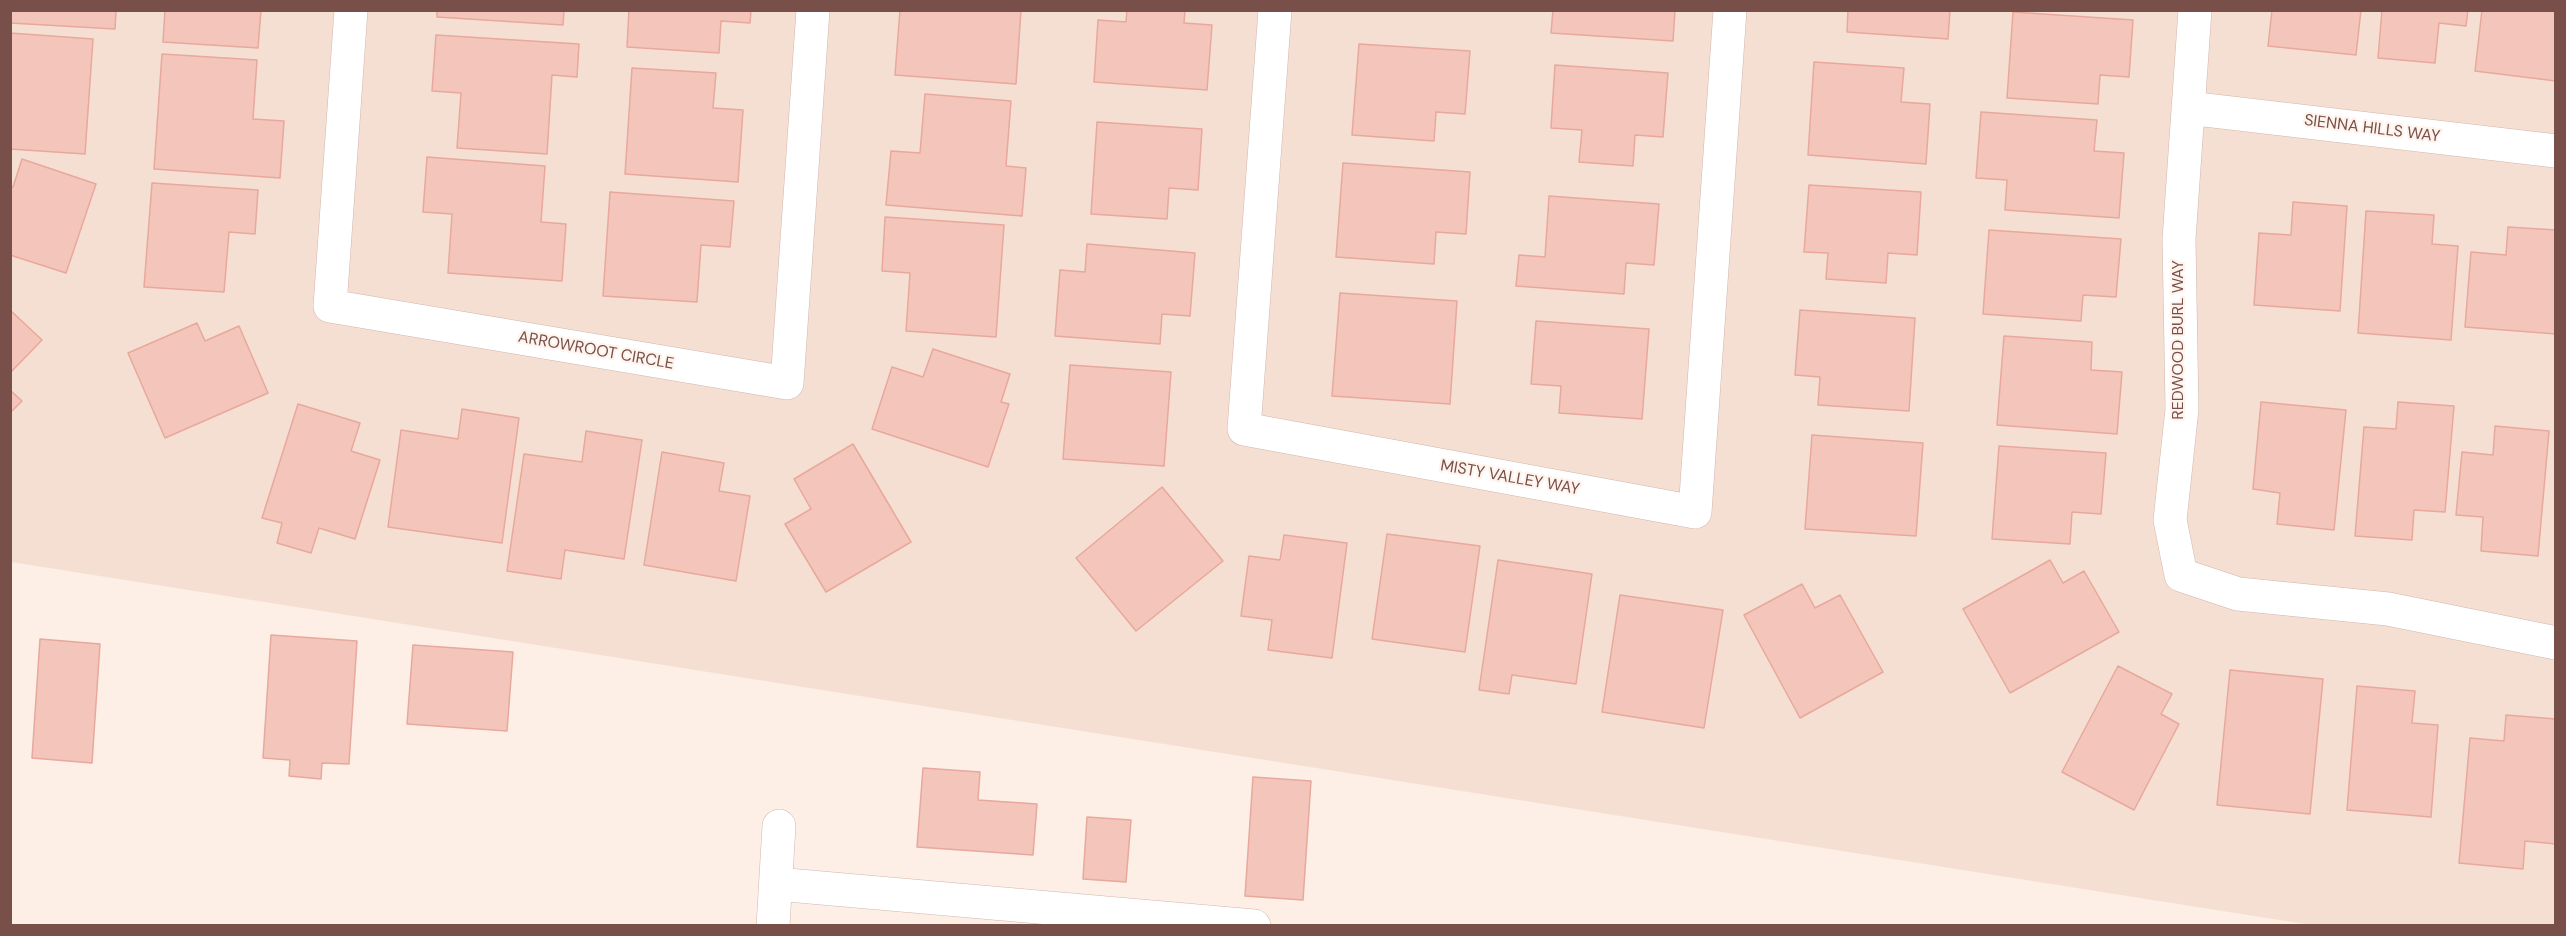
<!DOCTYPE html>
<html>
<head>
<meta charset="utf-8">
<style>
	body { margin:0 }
	#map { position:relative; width:2566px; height:936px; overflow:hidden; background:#fdefe5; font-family:"DM Sans",sans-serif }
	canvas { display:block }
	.frame { position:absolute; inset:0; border:12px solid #785049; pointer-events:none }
</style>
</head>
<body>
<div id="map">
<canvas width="2566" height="936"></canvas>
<div class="frame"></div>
</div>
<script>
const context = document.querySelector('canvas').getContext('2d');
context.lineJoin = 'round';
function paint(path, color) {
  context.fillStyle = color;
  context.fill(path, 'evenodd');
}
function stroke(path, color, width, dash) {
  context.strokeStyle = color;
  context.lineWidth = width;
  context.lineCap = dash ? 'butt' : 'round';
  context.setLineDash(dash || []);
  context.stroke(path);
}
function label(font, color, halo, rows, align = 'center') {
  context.font = font + ' "DM Sans",sans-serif';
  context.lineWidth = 4.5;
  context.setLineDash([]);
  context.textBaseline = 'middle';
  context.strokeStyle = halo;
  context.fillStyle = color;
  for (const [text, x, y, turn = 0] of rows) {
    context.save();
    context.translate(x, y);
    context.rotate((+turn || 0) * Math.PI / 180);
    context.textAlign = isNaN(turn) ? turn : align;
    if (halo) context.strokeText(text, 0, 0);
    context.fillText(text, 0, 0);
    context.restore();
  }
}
const residential = new Path2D(`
	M10,11H2555V925H2311L11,562Z`);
const building = new Path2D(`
	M10,10H116L115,29L10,23Z
	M165,10H261L258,48L163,42Z
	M437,10H564L563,25L437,17Z
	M629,10H751L750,23L721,21L719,53L627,47Z
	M900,10H1021L1016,84L895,75Z
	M1127,10H1185L1184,23L1212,25L1207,90L1094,82L1098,20L1126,22Z
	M1553,10H1675L1673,41L1551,33Z
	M1848,10H1950L1948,39L1847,32Z
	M2272,10H2361L2356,55L2268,46Z
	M2382,10H2468L2466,26L2439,23L2435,63L2378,58Z
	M2482,10H2556V81L2475,71Z
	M2013,12L2133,20L2129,77L2100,75L2098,104L2007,98Z
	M10,33L93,39L85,154L10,149Z
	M436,35L579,44L577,77L552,75L547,154L457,148L461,93L432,91Z
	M1359,44L1470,51L1465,114L1436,112L1434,141L1352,135Z
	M162,54L257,60L253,119L284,121L280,178L154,169Z
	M1814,62L1904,68L1901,102L1930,104L1926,164L1808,155Z
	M1555,65L1668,73L1663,137L1635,135L1633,166L1579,162L1582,130L1551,128Z
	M632,68L716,73L713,108L743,110L738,182L625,174Z
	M925,94L1011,101L1006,166L1026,168L1022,216L886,205L891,151L920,153Z
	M1981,112L2097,120L2094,151L2124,153L2119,218L2005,210L2007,180L1976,178Z
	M1097,122L1202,129L1198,190L1169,188L1167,219L1091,214Z
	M427,157L545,166L541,222L566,224L562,281L448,273L452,214L423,212Z
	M22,159L96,184L66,273L10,255V186L13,187Z
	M1343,163L1470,172L1466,234L1436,232L1434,264L1336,257Z
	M152,183L258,190L255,234L229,232L224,292L144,287Z
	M1809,185L1921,192L1917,255L1888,253L1886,283L1826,279L1828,253L1804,252Z
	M610,192L734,201L730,247L701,245L697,302L603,296Z
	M1549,196L1659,204L1654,265L1626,263L1624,294L1516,286L1519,255L1545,257Z
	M2293,202L2347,206L2340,311L2254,305L2259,233L2291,235Z
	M2366,211L2434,215L2432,244L2458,246L2451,340L2358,333Z
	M885,217L1004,225L996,337L906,331L910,273L882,271Z
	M2508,227L2556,230V334L2465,327L2471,252L2506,255Z
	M1989,230L2121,239L2116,297L2083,295L2081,321L1983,314Z
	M1087,244L1195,253L1190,316L1162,314L1160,344L1055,336L1060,270L1085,272Z
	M1340,293L1457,301L1450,404L1332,396Z
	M10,310L42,340L10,373Z
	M1800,310L1915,318L1909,411L1818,405L1820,377L1795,375Z
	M1536,321L1649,329L1642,419L1559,413L1561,386L1531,384Z
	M197,323L205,341L239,326L268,393L165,438L128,353Z
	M2004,336L2092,342L2091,370L2122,372L2117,434L1997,425Z
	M933,349L1010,374L1001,402L1009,404L988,467L872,429L892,367L923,377Z
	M1070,365L1171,372L1164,466L1063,459Z
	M10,390L22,401L10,413Z
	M2261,402L2346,410L2334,530L2277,524L2280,493L2253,489Z
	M2398,402L2454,406L2445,512L2414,510L2412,540L2355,536L2364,427L2396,429Z
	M298,404L360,423L351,451L380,460L355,539L319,528L311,553L277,543L282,523L262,518Z
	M462,409L519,418L502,543L388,527L401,430L458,439Z
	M2495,426L2549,431L2538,556L2481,551L2483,517L2456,515L2462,452L2493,455Z
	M586,431L642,440L624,559L565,550L561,579L507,571L524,454L582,462Z
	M1812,435L1923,443L1916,536L1805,529Z
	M853,444L911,542L826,592L785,524L811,509L794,479Z
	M1999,446L2106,453L2101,514L2072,512L2070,544L1992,539Z
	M662,452L724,463L719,491L750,496L736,581L644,565Z
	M1162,487L1223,561L1136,631L1076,558Z
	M1387,534L1480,546L1465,652L1372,639Z
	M1284,535L1347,543L1332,658L1268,650L1272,620L1241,616L1249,556L1280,560Z
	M1498,560L1592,574L1576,684L1512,675L1509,694L1479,690Z
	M2050,560L2063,583L2084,571L2119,632L2010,693L1963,609Z
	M1802,584L1815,608L1840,595L1883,672L1800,718L1744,615Z
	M1620,595L1723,610L1704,728L1602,712Z
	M271,635L357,641L349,764L322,763L321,779L289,776L290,760L263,758Z
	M40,639L100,644L92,763L32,758Z
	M413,645L513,652L507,731L407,724Z
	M2118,666L2172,694L2161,714L2179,724L2134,810L2062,772Z
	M2230,670L2323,679L2310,814L2217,805Z
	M2357,686L2415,691L2412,723L2438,725L2431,817L2347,810Z
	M2506,715L2556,719V844L2525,841L2523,869L2459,863L2470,738L2504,741Z
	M923,768L980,772L978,800L1037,804L1033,855L917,847Z
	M1253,777L1311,781L1303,900L1245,896Z
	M1087,817L1131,820L1126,882L1083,879Z`);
const minor = new Path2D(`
	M351,10L330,306L787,383L813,10
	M1275,10L1244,429L1695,512L1730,10
	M2195,10L2179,239L2182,409L2170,520L2181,575L2238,594L2388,609L2556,643
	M2188,108L2556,151
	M776,884L1254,926
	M773,926L779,826`);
const streetNames = [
	["SIENNA HILLS WAY",2372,129,7],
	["REDWOOD BURL WAY",2179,340,-90],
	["ARROWROOT CIRCLE",596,351,10],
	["MISTY VALLEY WAY",1510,478,10]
];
paint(residential, '#f5dfd3');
paint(building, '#f4c6bb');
stroke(building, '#e8a89b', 1.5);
stroke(minor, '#d2b6ad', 34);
stroke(minor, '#fff', 33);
label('16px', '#785049', '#fff4ed', streetNames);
</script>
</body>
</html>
